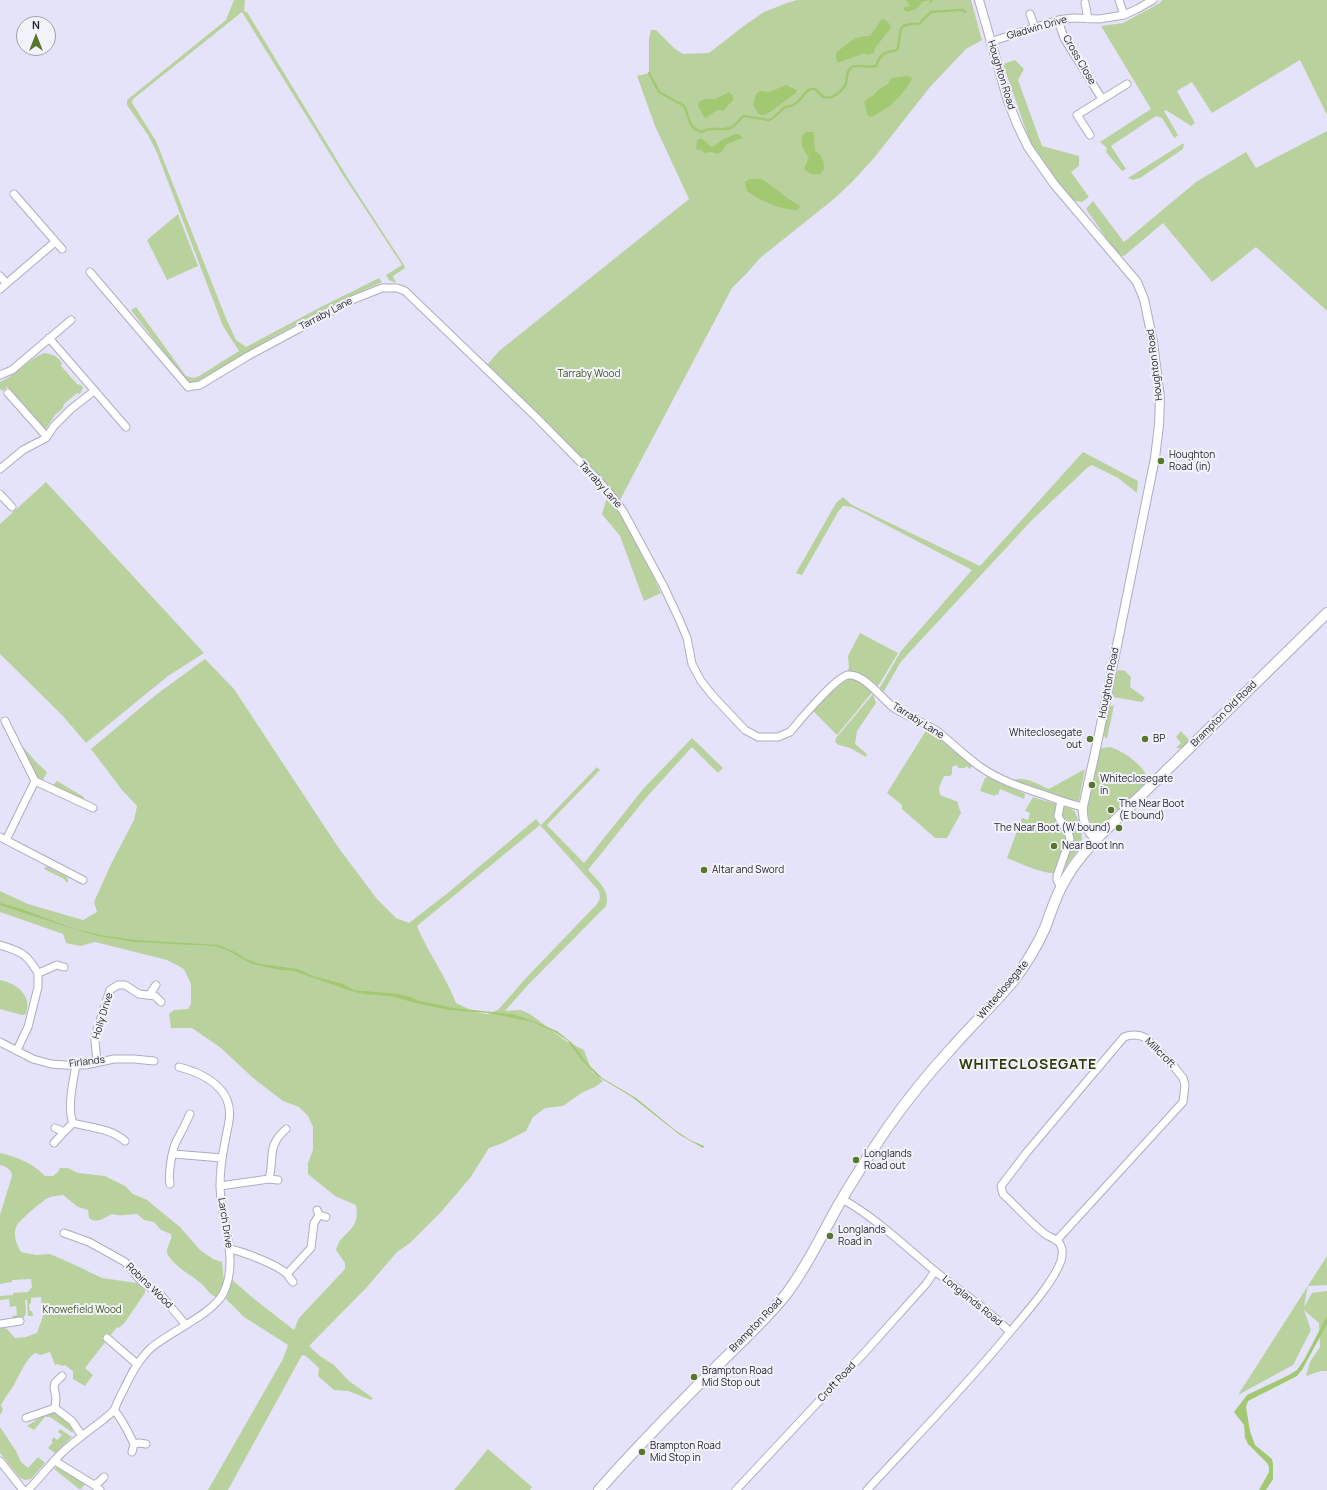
<!DOCTYPE html>
<html>
<head>
<meta charset="utf-8">
<style>
	body { margin:0 }
	#map { position:relative; width:1327px; height:1490px; overflow:hidden; background:#e5e3fa; font-family:Manrope,sans-serif }
	canvas { display:block }
	.north { position:absolute; left:16px; top:16px; width:40px; height:40px; box-sizing:border-box; background:#f2f2fb; border:1px solid #a0a0a9; border-radius:50%; rotate:0deg; font-size:11px; font-weight:700; line-height:16px; text-align:center; color:#26252e }
	.north::after { content:''; display:block; margin:auto; width:14px; height:18px; background:#59772c; clip-path:polygon(50% 0,100% 100%,50% 72%,0 100%) }
</style>
</head>
<body>
<div id="map">
<canvas width="1327" height="1490"></canvas>
<div class="north">N</div>
</div>
<script>
const context = document.querySelector('canvas').getContext('2d');
context.lineJoin = 'round';
function paint(path, color) {
  context.fillStyle = color;
  context.fill(path, 'evenodd');
}
function stroke(path, color, width, dash) {
  context.strokeStyle = color;
  context.lineWidth = width;
  context.lineCap = dash ? 'butt' : 'round';
  context.setLineDash(dash || []);
  context.stroke(path);
}
function label(font, color, halo, rows, align = 'center') {
  context.font = font + ' Manrope,sans-serif';
  context.lineWidth = 4;
  context.setLineDash([]);
  context.textBaseline = 'middle';
  context.strokeStyle = halo;
  context.fillStyle = color;
  for (const [text, x, y, turn = 0] of rows) {
    context.save();
    context.translate(x, y);
    context.rotate((+turn || 0) * Math.PI / 180);
    context.textAlign = isNaN(turn) ? turn : align;
    if (halo) context.strokeText(text, 0, 0);
    context.fillText(text, 0, 0);
    context.restore();
  }
}
const green = new Path2D(`
	M234,0H245L244,11L247,12L349,180L404,265L405,268L393,276L396,283L389,280L386,275L402,265L343,175L242,12L133,99L132,103L156,141L225,316L236,340L246,347L319,308L379,278L382,282C320,309 262,343 204,378L194,383H188L131,310L136,307L186,376L194,378L199,376L239,351L223,326L157,153L148,135L127,105V100L226,20Z
	M797,0H971L982,40L966,49L930,87L874,158L852,182L834,199L760,258L748,272L732,288L620,500L487,365L499,351L689,199L655,126L637,76L649,73V38L651,30H656L674,48L683,54L709,53L745,25L764,12L787,3Z
	M1162,0H1327V115L1300,60L1212,113L1192,82L1177,91L1195,123L1191,126L1166,110L1164,111L1178,135L1175,138L1173,136L1162,118L1156,116L1111,146L1126,169L1122,171L1106,152L1107,148L1100,142L1151,109L1101,26L1123,23L1160,3Z
	M1015,60L1024,69L1018,80L1042,146L1079,156V166L1071,172L1089,197L1082,202L1074,201L1045,170L1029,139L1003,64Z
	M1327,131V311L1256,247L1212,282L1163,223L1124,256L1118,255L1086,209L1093,201L1124,242L1196,182L1246,152L1256,168Z
	M1182,144H1184L1183,149L1140,178L1133,180L1128,178Z
	M178,214L198,266L167,280L147,240Z
	M44,353C53,354 57,356 62,363L61,366L77,384L81,385L83,388L80,394L77,393L64,404L63,408L55,415L45,430L7,387L3,391L0,389V382C18,374 28,359 44,353Z
	M1083,452L1138,481L1137,493L1118,478L1092,465L1087,468L1032,520L907,655L900,663L883,693L879,689L901,651L972,570L852,507L843,506L838,512L802,575L796,573L836,503L843,497L852,505L980,566Z
	M46,482L204,653L168,676L86,743L62,715L0,654V524Z
	M607,497L621,513L632,531L661,593L644,601L620,536L602,514Z
	M860,633L898,653L880,683L837,735L813,711L823,699L843,678L849,668L848,656Z
	M205,659L234,689L338,847L377,899L396,918L409,923L449,892L536,819L541,825L597,767L600,770L547,825L584,863L644,788L692,738L723,768L718,773L692,747L645,799L588,870C598,881 611,891 606,906L527,986L505,1011L521,1010L530,1014L566,1041L584,1050L592,1072L603,1081L595,1087L583,1092L563,1106L545,1108L533,1117L526,1131L503,1143L489,1148L470,1178L441,1212L410,1243L397,1252L367,1287L309,1346L320,1356L334,1365L349,1381L373,1398L371,1400L348,1391L334,1390L318,1376L319,1368L306,1356L302,1355L228,1490H208L283,1359L288,1345L244,1317L226,1299L229,1291L230,1278L253,1298L294,1330L299,1318L345,1269V1263L336,1250C341,1230 361,1233 356,1205L335,1196L308,1174V1163L313,1150V1127L308,1116L299,1107L283,1101L253,1078L221,1048L192,1028H171L169,1014L174,1010L188,1009L191,1003V984L184,969L167,960L95,942L80,946L66,943L63,934L0,912V891L28,904L83,920L97,912L94,902L112,862L134,820L137,806L122,790L91,749L157,694ZM540,825L599,891L600,898L597,904L526,978L498,1010L487,1014L475,1012L456,1003C446,976 428,953 417,926Z
	M1119,670L1125,671L1131,677L1130,687L1145,698L1142,702L1113,697L1111,693L1114,674Z
	M873,694L876,703L857,731L855,744L867,754L866,757L850,748L839,745L835,742L836,738Z
	M1114,705L1107,739L1102,734L1107,708Z
	M927,729L973,766L969,769L967,766L965,768H959L956,765L952,767V774L950,776H944L939,788L940,795L958,802V805L961,813L947,838H935L902,809V805L887,793Z
	M1181,731L1190,741L1183,748H1176L1181,743L1176,737Z
	M1110,747C1122,750 1145,766 1148,779L1146,783L1116,811L1100,828C1075,827 1095,766 1098,751L1102,748Z
	M24,748L37,763L47,772L43,780L37,779L29,760L21,750Z
	M1085,769L1079,800L1075,801L1049,794L1013,780C1025,776 1038,784 1049,789Z
	M988,777L1025,794L1024,799L1000,789L998,795L996,794L995,796L980,791L985,778Z
	M57,781L84,797L83,800L53,785Z
	M1033,797L1072,809L1075,812L1081,828L1082,839L1077,851L1061,873C1046,876 1022,864 1007,858L1022,818L1028,820L1030,813L1025,811Z
	M46,866L67,877L68,881L67,883L64,879L44,869Z
	M0,980C11,982 24,989 27,1001C28,1005 27,1010 26,1014L22,1015L0,1009Z
	M0,1153C17,1157 33,1163 45,1176H53L58,1172L60,1168H68L78,1173L105,1176L125,1186L133,1194L147,1200L180,1227L200,1250L213,1259L222,1262L224,1282L216,1297C209,1294 207,1289 202,1284C191,1275 175,1267 168,1255C164,1247 173,1242 171,1234L161,1230L154,1222L144,1220L137,1214C126,1214 123,1217 112,1214C104,1218 97,1224 89,1218L88,1210L78,1207L63,1195C57,1196 52,1196 48,1198C42,1201 20,1220 17,1225C12,1234 17,1245 21,1252L36,1255L50,1254L75,1265L102,1278L137,1283L145,1290V1293L125,1322L119,1328L117,1327L85,1368L93,1375L85,1386L73,1379V1371L65,1365L63,1366L57,1364L55,1365L50,1352L41,1355L35,1353C24,1361 19,1377 12,1388C8,1394 4,1399 1,1405L3,1410L0,1415V1326L7,1329L15,1338L26,1337L37,1333L43,1316L41,1297L31,1298V1303L29,1304L30,1311H32L33,1316H28L27,1300H25C26,1312 29,1320 14,1319L12,1316L17,1315L16,1306L10,1307L9,1299L0,1300V1296L13,1295V1293L28,1292L32,1287L31,1279L12,1280V1282L0,1284V1215L12,1176C11,1169 7,1167 0,1165Z
	M1327,1256V1285L1308,1286L1304,1307L1312,1293L1327,1291V1371H1321L1306,1376L1310,1362L1320,1347L1319,1323L1304,1310L1311,1330L1293,1365L1238,1395Z
	M55,1411L71,1424L73,1433L50,1417H45L34,1430L27,1426L45,1414Z
	M0,1427L16,1451L21,1462L28,1468L38,1457L45,1463L31,1479L25,1480L20,1478L0,1453Z
	M60,1429L72,1437L55,1453L48,1448L53,1442L51,1441L54,1437L57,1440L62,1435L58,1432Z
	M488,1449L532,1487L530,1490H454Z
	M57,1467L69,1472L85,1484L81,1489H79L54,1469Z`);
const water = new Path2D(`
	M906,0H934L929,4L930,0L922,2L918,8L907,12L903,9L904,7L910,6Z
	M882,19C888,20 889,23 891,28L875,48L874,53L868,55L864,53C854,58 848,58 838,63L836,58V53C846,44 856,35 870,36Z
	M908,76L911,77L912,79C902,96 889,109 871,117L868,116L864,102L870,97L873,96L878,90L888,84L889,81L892,78Z
	M786,85L797,90L796,93C789,97 767,117 761,115C757,114 756,108 753,105L756,94L760,91L769,92Z
	M729,92L733,96V100L723,111L717,110L706,118L704,117L698,106L700,101L707,99H715Z
	M806,132H813L814,134L815,151C823,156 824,160 824,169L820,174C813,175 810,175 804,169L809,157C803,150 797,138 806,132Z
	M734,134H739L743,138L727,144L722,151L718,154L711,152L704,153L701,150L696,149L697,140L701,138L712,147C717,145 719,141 724,139C728,137 730,137 734,134Z
	M750,179H761L765,181L790,200L800,206L798,210C780,210 761,201 747,191L745,182Z
	M0,903L19,908L72,928L100,935L135,940L219,945L237,953L244,958L260,964L298,969L313,976L343,984L354,990L398,994L411,997L419,1001L454,1008L511,1014L525,1018L557,1031L572,1043L586,1062L602,1078L636,1098L675,1130L690,1140L704,1146L703,1148L680,1135L632,1097L597,1076L580,1058L568,1041L555,1032L533,1022L489,1013L449,1010L416,1003L390,996L364,994L351,991L294,971L280,970L252,964L229,951L215,946L134,942L98,936L64,926L0,905Z
	M1327,1316V1324L1302,1370L1297,1376L1248,1401L1246,1407L1250,1431L1255,1445L1272,1459L1273,1464V1479L1266,1490H1259L1269,1472V1467L1267,1463L1248,1444L1245,1438L1244,1425L1234,1412L1247,1395L1289,1375L1297,1370L1304,1360Z`);
const stream = new Path2D(`
	M649,73L659,92L684,106C690,118 687,126 701,132C715,125 719,132 730,128C736,126 739,119 744,116L769,120L773,118L785,107C799,107 801,95 810,89H815C818,91 821,96 824,97C831,100 841,92 845,86C848,80 845,71 852,67C857,64 869,68 876,66C881,53 883,53 897,50C901,42 897,34 903,26L911,24H919L931,12L958,10H963L965,12`);
const minor = new Path2D(`
	M1119,0L1124,15
	M1085,3L1088,19
	M1030,14L1035,28
	M1058,20L1064,38L1102,99
	M990,42L1058,20L1073,18L1099,19L1124,15L1137,9L1153,0
	M1090,135L1077,115L1127,84
	M14,194L62,249
	M90,272L188,387L200,385L248,356L352,300L382,288H397L405,291L536,417L599,481L615,500L623,511L664,587L679,619L687,638L692,664L701,681L713,696L745,730L758,737H778L790,732C799,721 836,677 848,675C864,673 882,699 894,708C908,717 923,722 937,731C951,742 964,755 979,766C998,780 1023,788 1045,795C1058,800 1070,804 1083,807
	M0,276L6,283
	M0,289L55,242
	M49,338L126,427
	M0,375L12,370L71,320
	M8,393L47,437
	M0,469L23,450L46,438L54,426L71,409L94,391
	M0,494L12,507
	M5,721L35,781
	M0,837L83,880
	M6,840L35,781L93,808
	M1061,888L1057,880V876L1070,839L1069,835L1058,816L1061,801
	M0,945C22,952 26,953 38,973
	M150,994L156,985
	M0,1042L33,1059L51,1064L65,1065H85L114,1059H134L154,1061
	M17,1050L28,1027L38,987V973C42,972 56,965 57,965C57,965 63,967 64,967
	M97,1061L95,1041L96,1033L110,990L118,985H125L139,994L155,996L161,1002
	M76,1065C73,1081 67,1108 73,1123C91,1128 110,1128 125,1141
	M55,1128L64,1132L73,1123
	M54,1143L64,1132
	M174,1154L222,1158
	M269,1179C275,1156 266,1147 286,1129
	M170,1184C168,1173 172,1149 177,1140C182,1131 186,1123 190,1114
	M220,1186L269,1179L278,1180
	M842,1199C875,1217 907,1248 936,1272C961,1292 988,1309 1010,1332
	M317,1210L319,1215L326,1217
	M64,1233L89,1242L125,1262L142,1282L161,1295L185,1324
	M230,1249C244,1252 278,1265 287,1274C289,1277 291,1280 293,1282
	M287,1274L311,1248L314,1223L319,1215
	M0,1324L20,1321
	M107,1338L137,1364
	M62,1376L55,1383L54,1387L56,1398L55,1408L72,1421L82,1436
	M114,1410C123,1420 128,1432 134,1444L132,1452
	M26,1418L55,1408
	M134,1444L139,1443L146,1444
	M0,1461L23,1490
	M55,1461L94,1485L99,1482L104,1477
	M94,1485L100,1490
	M28,1490C42,1476 53,1460 67,1448C79,1438 91,1429 103,1420C106,1417 112,1413 114,1410C116,1407 117,1402 119,1399C128,1381 136,1362 151,1348C171,1331 211,1315 223,1294C240,1260 221,1222 220,1187C220,1172 222,1156 225,1142C227,1128 233,1114 227,1100C219,1081 198,1072 179,1067
	M736,1490L866,1351L926,1284L935,1271
	M867,1490C915,1438 965,1387 1010,1332C1025,1314 1053,1283 1061,1261C1062,1257 1063,1250 1061,1246C1059,1239 1050,1238 1045,1234C1030,1222 1017,1207 1003,1194L1001,1186L1027,1152L1124,1037C1132,1034 1138,1034 1146,1038L1175,1068L1183,1078L1185,1085L1183,1102L1057,1240`);
const tertiary = new Path2D(`
	M979,0L1008,101L1017,124L1028,147L1054,184L1137,282L1144,299L1153,342L1160,398L1159,425L1155,458L1098,739L1083,807C1082,819 1086,830 1095,839`);
const secondary = new Path2D(`
	M599,1490C636,1448 675,1408 715,1368C739,1344 766,1320 787,1293C808,1265 822,1234 839,1204C854,1178 871,1152 888,1127C907,1100 928,1074 950,1050C971,1026 994,1004 1014,980C1026,964 1037,946 1045,928C1051,912 1056,895 1065,880C1079,855 1100,835 1121,815L1327,613`);
const markers = [
	[1161,461,4,"#59772c"],
	[1090,739,4,"#59772c"],
	[1145,739,4,"#59772c"],
	[1092,785,4,"#59772c"],
	[1111,810,4,"#59772c"],
	[1119,828,4,"#59772c"],
	[1054,846,4,"#59772c"],
	[704,870,4,"#59772c"],
	[856,1160,4,"#59772c"],
	[830,1236,4,"#59772c"],
	[694,1377,4,"#59772c"],
	[642,1452,4,"#59772c"]
];
const streetNames = [
	["Gladwin Drive",1037,28,-16],
	["Cross Close",1079,60,60],
	["Houghton Road",1001,75,73],
	["Tarraby Lane",326,314,-28],
	["Houghton Road",1155,365,-97],
	["Tarraby Lane",600,485,48],
	["Houghton Road",1109,683,-79],
	["Brampton Old Road",1224,714,-45],
	["Tarraby Lane",918,721,32],
	["Whiteclosegate",1003,990,-50],
	["Holly Drive",103,1016,-73],
	["Millcroft",1160,1053,45],
	["Firlands",87,1062,-7],
	["Larch Drive",225,1223,81],
	["Robins Wood",149,1286,44],
	["Longlands Road",972,1301,39],
	["Brampton Road",756,1325,-46],
	["Croft Road",837,1382,-47]
];
const parkNames = [
	["Tarraby Wood",589,374],
	["Knowefield Wood",82,1310]
];
const poiNames = [
	["Houghton",1169,455],
	["Road (in)",1169,467],
	["Whiteclosegate",1082,733,"right"],
	["out",1082,745,"right"],
	["BP",1153,739],
	["Whiteclosegate",1100,779],
	["in",1100,791],
	["The Near Boot",1119,804],
	["(E bound)",1119,816],
	["The Near Boot (W bound)",1111,828,"right"],
	["Near Boot Inn",1062,846],
	["Altar and Sword",712,870],
	["Longlands",864,1154],
	["Road out",864,1166],
	["Longlands",838,1230],
	["Road in",838,1242],
	["Brampton Road",702,1371],
	["Mid Stop out",702,1383],
	["Brampton Road",650,1446],
	["Mid Stop in",650,1458]
];
const districtNames = [
	["WHITECLOSEGATE",1028,1065]
];
paint(green, '#b9d29d');
paint(water, '#a3c872');
stroke(stream, '#a3c872', 2.5);
stroke(minor, '#adacc2', 9);
stroke(tertiary, '#adacc2', 10);
stroke(secondary, '#adacc2', 12);
stroke(minor, '#fff', 7);
stroke(tertiary, '#fff', 8);
stroke(secondary, '#fff', 10);
for (const [x, y, r, color] of markers) {
  const dot = new Path2D();
  dot.arc(x, y, r, 0, 2 * Math.PI);
  context.fillStyle = color;
  context.fill(dot);
  stroke(dot, '#f2f2fb', 1.5);
}
label('10px', '#26252e', '#f2f2fb', streetNames);
label('10px', '#40581b', '#f2f2fb', parkNames);
label('10px', '#26252e', '#f2f2fb', poiNames, 'left');
context.letterSpacing = '1px';
label('bold 14px', '#2b3e09', '#f2f2fb', districtNames);
context.letterSpacing = '0px';
</script>
</body>
</html>
